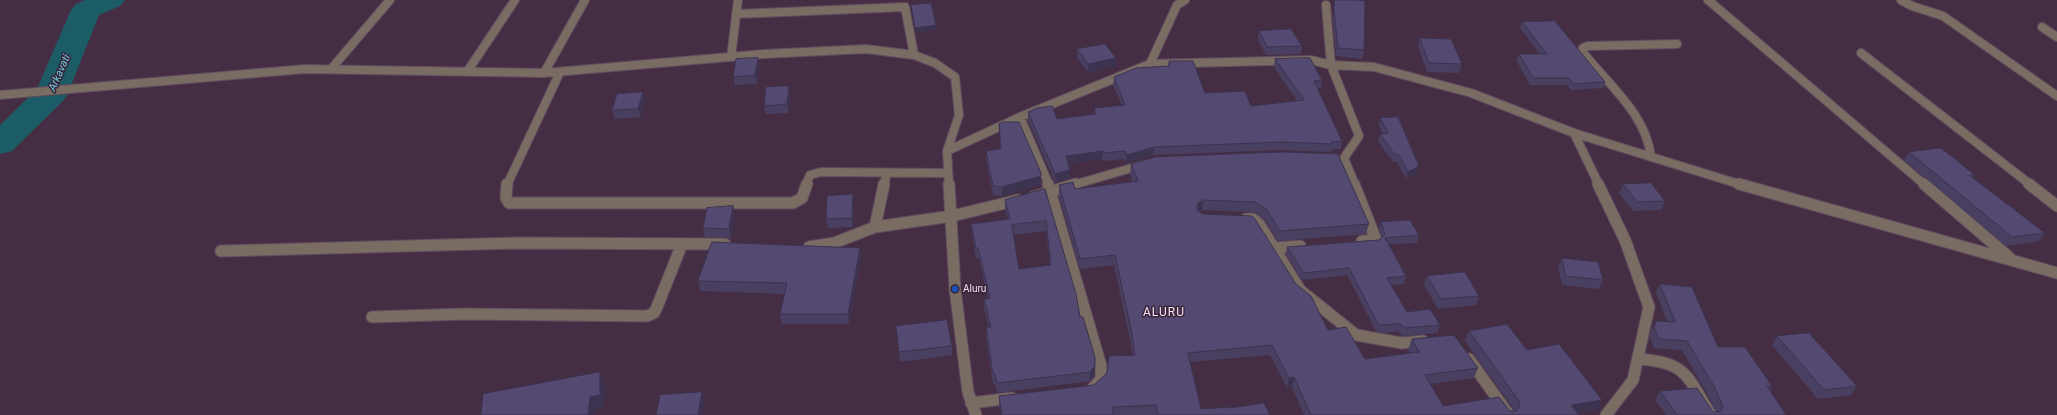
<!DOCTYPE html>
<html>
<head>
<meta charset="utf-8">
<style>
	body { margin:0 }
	canvas { display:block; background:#452e43 }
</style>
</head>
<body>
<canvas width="2057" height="415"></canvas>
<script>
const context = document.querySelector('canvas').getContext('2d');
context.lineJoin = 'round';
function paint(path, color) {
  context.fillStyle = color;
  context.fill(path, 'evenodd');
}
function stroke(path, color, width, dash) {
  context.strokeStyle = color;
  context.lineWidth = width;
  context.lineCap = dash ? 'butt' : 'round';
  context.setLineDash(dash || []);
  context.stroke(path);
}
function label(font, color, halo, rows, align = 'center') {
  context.font = font + ' Roboto,sans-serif';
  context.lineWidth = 3;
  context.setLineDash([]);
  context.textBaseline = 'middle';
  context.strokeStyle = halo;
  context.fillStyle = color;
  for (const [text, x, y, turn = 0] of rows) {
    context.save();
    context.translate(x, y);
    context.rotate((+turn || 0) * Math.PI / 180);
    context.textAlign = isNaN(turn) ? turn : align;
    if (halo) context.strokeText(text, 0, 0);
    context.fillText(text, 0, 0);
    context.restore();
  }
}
const river = new Path2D(`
	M85,0H125L120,6L99,15L68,93L64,100L12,151L0,154V125L37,89L71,10L76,4Z`);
const minorFar1 = new Path2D(`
	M1708,0L1925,185
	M1901,0L1912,6L1943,16L2057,96
	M1326,5L1331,65L1359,136L1344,158L1355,185
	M736,14L905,7L914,55
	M2042,27L2057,37
	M1861,53L2031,185
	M731,57L738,0
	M1150,64L1311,60L1331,65L1374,67L1471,93L1574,133L1742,185
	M331,69L390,0
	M467,72L515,0
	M544,73L585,0
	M0,95L305,69L544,73L764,54L866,49L914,55L935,63L955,77L959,115L947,151L949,185
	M1020,117L1049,185
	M1574,133L1599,185
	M947,151L1020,117L1150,64L1177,5L1185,0
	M1651,157C1646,113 1607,84 1582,51L1583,48L1588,46L1677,44
	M507,185L560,72
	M806,185L810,175L821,172L948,173
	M884,185L887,173
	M1073,185L1142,165`);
const minor = new Path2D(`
	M507,184L506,198L509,203H793L802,198L807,184
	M949,184L955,289L968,392L976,415
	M1048,184L1101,366V379L1092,389
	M1354,184L1376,240L1362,241
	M1598,184L1625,240L1649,307L1633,380L1606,415
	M1739,184L2057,273
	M1924,184L2010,258
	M2029,184L2057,206
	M1033,197L1076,184
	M1246,219H1253L1259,224L1300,290L1356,335L1402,343L1423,341
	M875,227L952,216L1018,200
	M809,247L834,243L875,227L884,184
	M1275,248L1300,246
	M221,251L517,243L725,244
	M372,317L465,314L647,316L654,313L657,307L682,244
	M1469,359L1509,415
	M1638,359C1688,362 1687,377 1711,415
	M971,403L1012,398`);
const wall = new Path2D(`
	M1335,0L1364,50L1362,59L1336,56L1333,18Z
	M1522,22L1605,82L1603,88L1571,90L1567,85H1530L1516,60L1519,54H1540L1520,28Z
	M1259,31L1302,46L1301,54L1266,55L1258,40Z
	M1420,38L1462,64L1459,73L1427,72L1418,46Z
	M1077,49L1116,66L1088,72L1077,58Z
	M758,58L759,67L757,84L735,85L733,77Z
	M1275,59L1322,80L1321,88H1317L1342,141L1341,149L1331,150V152L1281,150L1153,155L1126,163L1125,159L1103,161L1102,159L1068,164L1070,170V178L1055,182L1028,120V112L1057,119L1094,114V108L1122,105L1113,85L1114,77L1168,66L1169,61L1205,93L1251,106L1297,101L1274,67Z
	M791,95L788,113L766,114L764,106Z
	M645,101L641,117L615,119L612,110Z
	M1380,118L1417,173L1406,179L1397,162H1393L1378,141L1380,134H1383L1379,125Z
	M999,124L1041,185L1002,196L993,195L986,159V151L1000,149Z
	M1909,152L1975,175L1973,178L2045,233L2039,241L2006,246L1904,160Z
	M1131,164L1369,224L1366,234L1278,241L1265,220L1254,212L1202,210L1199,212L1296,284L1328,330L1365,359L1410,353L1408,349L1412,339L1478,368L1474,378L1430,384L1443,406L1515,411L1465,341L1469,331L1527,350L1597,410L1578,414L1579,415H1304L1292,387L1287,388L1270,355L1190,362L1201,409L1230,408L1270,415H1001L999,407V396L1094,385L1133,355L1130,339L1114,265L1080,269L1059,195V185L1075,189L1133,182L1130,174Z
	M1623,184L1665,201L1661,210L1633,211L1619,193Z
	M1045,189L1080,317L1094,376L1090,381L997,393L995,384H993L986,337V327H989L984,309V299L988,298L979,258H976L972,233L971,224L1008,220L1005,209V200ZM1046,231L1050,265L1019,269L1013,235Z
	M854,203L853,227L828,228L826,219Z
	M735,216L731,238L705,237L703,228Z
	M1381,222L1419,235L1417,243L1389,244L1406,276L1404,284L1391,285L1407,312L1440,325L1438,333L1402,336L1398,331L1383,333L1376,331L1347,275L1302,280L1286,254L1287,247L1379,240L1382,237L1379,229Z
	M860,248L861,258L849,324H782L780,314L785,294L701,291L698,281Z
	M1562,258L1603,280L1599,289L1562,285L1558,268Z
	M1427,276L1479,296L1476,305L1438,309L1424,285Z
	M1660,284L1718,347L1772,386L1770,390L1786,415H1666L1655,400L1660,391L1713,412H1716L1708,395L1682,350L1654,348L1650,337L1651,330L1656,321H1667L1656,293Z
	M896,326L952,346V355L900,362Z
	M1777,336L1857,386L1851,395L1818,399L1772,345Z`);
const shadedWall = new Path2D(`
	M936,25V30L916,32L915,28Z
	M758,58L759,67L757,84L755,75Z
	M1116,58V66L1088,72V64Z
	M789,86L791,95L788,113L787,104Z
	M643,92L645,101L641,117L638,109Z
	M1154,147L1153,155L1126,163L1127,155Z
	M1103,151L1102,159L1066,165V156Z
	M1419,166L1417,173L1406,179L1408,172Z
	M1070,170V178L1055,182V174Z
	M1041,173V185L1002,196V187Z
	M853,194L854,203L853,227L852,218Z
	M1203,200L1202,210L1196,213L1198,203Z
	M733,206L735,216L731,238L729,229Z
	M860,248L861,258L849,324L848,314Z
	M1095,366L1094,376L1090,381V372Z
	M600,372L605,385L604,408L595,410L594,415H588L590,397Z
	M1294,377L1292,387L1287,388L1289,378Z
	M702,392L704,401L702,415H698Z
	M1602,400L1597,410L1570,415L1571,405Z`);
const building = new Path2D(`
	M1335,0H1356L1365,1L1364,50L1338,48L1334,9Z
	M931,3L936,25L915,28L911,5Z
	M1555,21L1605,82L1573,84L1569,78H1533L1519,54H1547L1522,22Z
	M1291,29L1302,46L1267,47L1259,31Z
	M1420,38L1451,39L1462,64L1429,63Z
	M1105,44L1116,58L1088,64L1077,49Z
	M758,58L755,75L733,77L736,59Z
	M1310,58L1322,80L1314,81L1342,141L1331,142L1332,144L1282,142L1154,147L1127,155L1125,151L1103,153V151L1066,156L1070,170L1055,174L1028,112L1037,108L1052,106L1057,119L1096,114L1094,108L1125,105L1114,77L1136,68L1170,66L1169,61H1193L1205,93L1245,91L1251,106L1304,100L1275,59Z
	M789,86L787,104L764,106L766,87Z
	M643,92L638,109L612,110L617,94Z
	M1398,117L1419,166L1408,172L1399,155H1395L1380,134L1388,133L1380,118Z
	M1003,122H1019L1041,173V176L1002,187L993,186L986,151L1001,149L999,124Z
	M1941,148L1975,175H1969L2045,233L2012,237L1909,152Z
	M1283,152L1338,154L1369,224L1280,231L1267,210L1255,202L1203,200L1198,203L1197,210L1203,214L1252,216L1255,219L1296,284L1311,296L1328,330L1346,327L1365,359L1419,352L1412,339L1454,335L1478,368L1425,375L1443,406L1499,397L1510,411L1514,412L1519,408V401L1469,331L1507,324L1527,350L1559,344L1602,400L1571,405L1579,415H1311L1294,377L1289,378L1272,345L1188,353L1201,409L1230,407V408L1264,403L1270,415H1158L1156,405L1112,407L1114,415H1002L999,396L1094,385L1107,373L1109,356L1135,355L1131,329L1115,255L1080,259L1059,185L1073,182L1075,189L1138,181L1131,164L1155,157Z
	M1651,183L1665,201L1637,202L1623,184Z
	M1045,189L1076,294L1080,317H1083L1095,357V366L1090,372L997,383L995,374H993L986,327H991L984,299L990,298L978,248H976L971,224L1010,219L1005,200ZM1046,221L1051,265L1019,269L1012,225Z
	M853,194L852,218L826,219L827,196Z
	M733,206L729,229L703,228L707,208Z
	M1410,220L1419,235L1385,238L1406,276L1387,278L1407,312L1430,309L1440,325L1405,328L1400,323L1385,325L1378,324L1349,268L1304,273L1287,247L1379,240L1385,234L1381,222Z
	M712,242L860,248L848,314H780L787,283L698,281Z
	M1562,258L1598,262L1603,280L1566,276Z
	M1465,272L1479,296L1441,299L1427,276Z
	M1660,284L1692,287L1718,347H1745L1772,386H1767L1786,415H1677L1660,391L1697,388L1713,412H1720L1723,406L1714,386L1687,341L1659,339L1654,328L1656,321L1675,322Z
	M947,320L952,346L899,352L896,326Z
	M1809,333L1857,386L1824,390L1777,336Z
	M600,372V395L590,397L588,415H481L483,394Z
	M702,392L698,415H656L660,395Z`);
const markers = [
	[955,289,4,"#1a4fb4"]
];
const poiNames = [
	["Aluru",963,289]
];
const waterNames = [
	["Arkavati",60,73,-66]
];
const quarterNames = [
	["ALURU",1164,313]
];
paint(river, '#1c5c66');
stroke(minorFar1, '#614b5f', 10);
stroke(minor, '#614b5f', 13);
stroke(minorFar1, '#786c63', 8);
stroke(minor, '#786c63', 11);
paint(wall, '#483f61');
paint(shadedWall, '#3b334f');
paint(building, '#544971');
stroke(building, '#3b334f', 1);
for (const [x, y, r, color] of markers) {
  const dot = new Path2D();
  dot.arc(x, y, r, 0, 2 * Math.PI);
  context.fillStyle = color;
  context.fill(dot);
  stroke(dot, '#3a2439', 1.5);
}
label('10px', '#f4e5f2', '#3a2439', poiNames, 'left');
label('italic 11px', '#6ed0e1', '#3a2439', waterNames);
context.letterSpacing = '1px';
label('12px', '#f4e5f2', '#3a2439', quarterNames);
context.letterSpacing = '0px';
</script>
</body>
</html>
